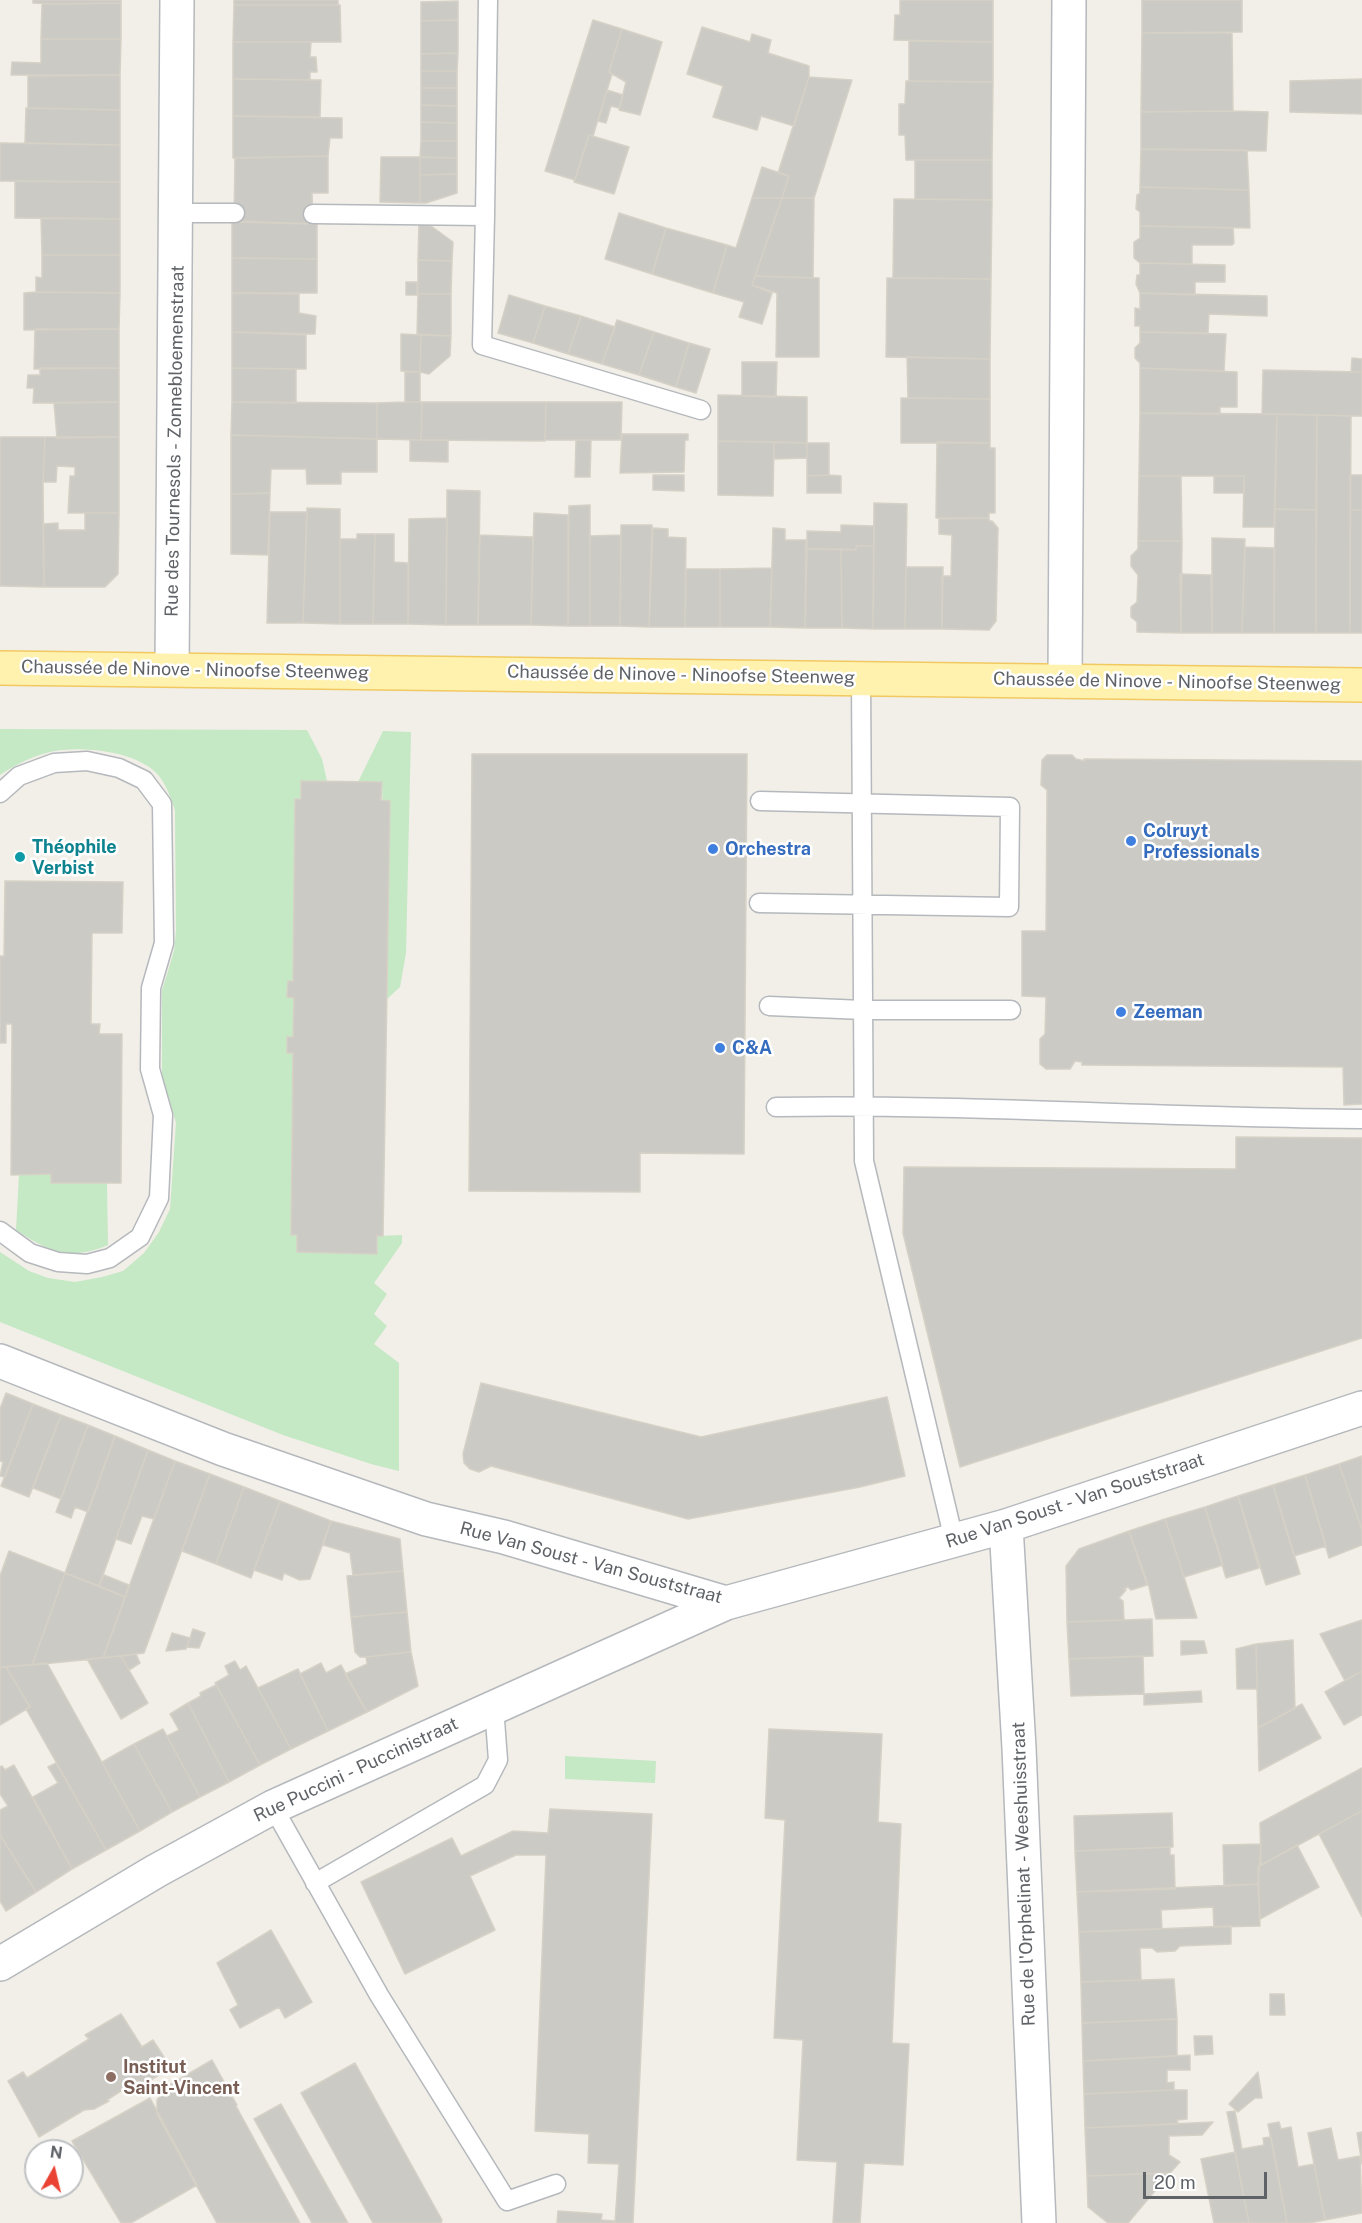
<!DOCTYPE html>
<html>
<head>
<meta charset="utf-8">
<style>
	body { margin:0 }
	#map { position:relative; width:1362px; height:2223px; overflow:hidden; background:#f1efe8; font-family:"Public Sans",sans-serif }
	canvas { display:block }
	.north { position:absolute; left:24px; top:2139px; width:60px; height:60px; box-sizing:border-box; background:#fff; border:2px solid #bfc1c3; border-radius:50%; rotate:8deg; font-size:16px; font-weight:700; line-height:24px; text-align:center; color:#5f6368 }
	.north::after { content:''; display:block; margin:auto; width:21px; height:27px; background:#ea4335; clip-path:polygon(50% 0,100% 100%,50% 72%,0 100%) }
	.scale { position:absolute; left:1143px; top:2172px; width:124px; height:27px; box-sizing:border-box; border:3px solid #5f6368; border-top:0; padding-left:8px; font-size:18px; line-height:21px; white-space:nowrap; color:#5f6368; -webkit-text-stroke:4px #fff; paint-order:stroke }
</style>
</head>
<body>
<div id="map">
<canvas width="1362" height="2223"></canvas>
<div class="north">N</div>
<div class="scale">20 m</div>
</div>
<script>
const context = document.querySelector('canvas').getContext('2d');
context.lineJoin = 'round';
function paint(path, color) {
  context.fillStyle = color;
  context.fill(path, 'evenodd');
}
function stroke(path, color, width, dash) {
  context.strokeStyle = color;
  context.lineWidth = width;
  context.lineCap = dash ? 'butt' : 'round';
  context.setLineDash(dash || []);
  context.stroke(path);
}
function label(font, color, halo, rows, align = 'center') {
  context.font = font + ' "Public Sans",sans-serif';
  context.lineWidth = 5;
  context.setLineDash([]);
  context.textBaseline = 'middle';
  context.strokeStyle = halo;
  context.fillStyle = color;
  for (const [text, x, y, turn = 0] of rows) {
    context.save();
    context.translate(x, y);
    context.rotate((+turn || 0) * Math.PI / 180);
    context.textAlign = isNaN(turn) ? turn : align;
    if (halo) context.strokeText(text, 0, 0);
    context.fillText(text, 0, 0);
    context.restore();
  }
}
const green = new Path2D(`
	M0,729L307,730L322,759L327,781H301V799H295L293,981H288L287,996L294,998L293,1037H287V1052L293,1053L291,1235H297V1252L377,1254V1236L402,1235V1243L374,1283L387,1294L374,1314L387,1326L374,1344L399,1363V1471L371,1464L283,1435L0,1322V1252L29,1271L48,1278L75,1282L102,1277L123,1271L144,1253L159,1232L170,1209L176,1123L162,1076V991L174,951L176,931L175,810C171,799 167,786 159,776C139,751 80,745 50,752C32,756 15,765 0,775Z
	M383,731L411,732L406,953L400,987L387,999L382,782H358Z
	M51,1174V1183H107L108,1245C70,1261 49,1252 16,1230L19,1175Z
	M565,1756L656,1761L655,1783L565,1779Z`);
const building = new Path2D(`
	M33,0H121V3L63,4L33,3Z
	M234,0H338V5H234Z
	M900,0H993V42L894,40L895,15H900Z
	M1142,0H1242V32L1142,33Z
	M458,1V20L421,21V2Z
	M121,3V39H41L42,4Z
	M234,5H340L341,42H233Z
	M458,20V53L421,54V21Z
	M593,20L622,29L609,72L612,74L593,136L589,135L575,180L545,171Z
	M702,27L750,42L752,34L771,40L768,53L809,66V77L794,126L761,116L757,130L713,117L723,86L687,74Z
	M622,29L662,42L640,115L619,110L626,82L609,72Z
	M1142,33H1232L1233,111L1141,112Z
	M41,39H121L120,75H11L12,62L41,63Z
	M909,41L993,42V82L909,81Z
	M233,42H311L310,57H316L317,72H310V80L233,79Z
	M458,53L457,71H421V54Z
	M421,71H457V88H421Z
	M120,75V110L28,108V76Z
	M809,77L852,80L814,198H782L789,176L778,173Z
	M233,79L321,80L320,117L233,116Z
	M1362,79V114L1290,112V81Z
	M906,81L993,82L992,160H906L905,135H899V104H905Z
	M421,88H457V106L421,105Z
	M607,90L623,95L619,108L611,106L606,123L598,121Z
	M421,105L457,106V123L421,122Z
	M26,108L120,110V145L25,143Z
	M1233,111L1268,112L1266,151L1141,149V112Z
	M233,116L342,118V138H330L328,156L233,158Z
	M421,122L457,123V141H421Z
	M589,135L629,147L614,194L574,182Z
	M421,141H457V158L420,157Z
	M0,143L120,145V182L0,181Z
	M1141,149L1247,150L1249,190L1140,187Z
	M328,156V193H312L313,224L234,222L235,158Z
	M381,157H420V203L380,202Z
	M420,157L457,158V174L420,175Z
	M915,160H992V200L915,199Z
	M762,167L789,176L782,198H752Z
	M457,174V193L426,203H420V175Z
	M15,181L120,182V219L15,218Z
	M1140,187L1249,190L1250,228L1140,226V212L1136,209L1137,195L1140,193Z
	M752,198H782L752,285L772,293L762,324L739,317L744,302L713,293L727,245L736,248Z
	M782,198H814L813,278L755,276Z
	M894,199L992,200L991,279L893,278Z
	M619,213L666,228L652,274L605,259Z
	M41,218L120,219V255H42Z
	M232,221L317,224V259L232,258Z
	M419,223H427L453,242L452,261L418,260Z
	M1140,226L1233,228L1234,243L1232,245H1192V264L1140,263L1134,258V242L1140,238Z
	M666,228L727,245L713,293L652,274Z
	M42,255H120V293L36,292V277L42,278Z
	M232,258L317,259V293H232Z
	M418,260L452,261L451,294H418Z
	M1140,263L1225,265V282H1195V295L1140,293L1136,284L1137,275H1140Z
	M755,276L819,278V357H776L777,293L752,285Z
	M887,278L991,279L990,359L886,357Z
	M406,282H417V295H406Z
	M36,292L120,293L119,329L24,330V293Z
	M232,293L299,294V313L316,316L315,334L232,332Z
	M1140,293L1267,296V316L1209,314L1208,333L1140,332V326H1135V308L1140,309Z
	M418,294H451V336L417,334Z
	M509,295L545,306L533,343L498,333Z
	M545,306L581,316L568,354L533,343Z
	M581,316L615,327L602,364L568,354Z
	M617,320L654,332L639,375L602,364Z
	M35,329H119V368L34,369Z
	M232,332L306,335V369L232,368Z
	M654,332L689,343L676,387L639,375Z
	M1140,332L1226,334L1224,371L1140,368V363L1135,358V348L1140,343Z
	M401,334L421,335L420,372L401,371Z
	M421,335L451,336L450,356L429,374L420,372Z
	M689,343L710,349L696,393L676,387Z
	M907,357L990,359V399L908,398Z
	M1352,358L1362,359V372H1351Z
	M742,362H777L776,397L742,396Z
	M40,368H119V402L33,403L34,388H27L28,375H40Z
	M232,368L296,369V403L232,402Z
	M1140,368L1237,372V407H1220V414L1140,413Z
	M1263,370L1362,372V416L1262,414Z
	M405,372H420V402H405Z
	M718,395L807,397V443L718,441Z
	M901,398L990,399V443H901Z
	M119,402V437L57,438L54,403Z
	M232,402L377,403V439L231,435Z
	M405,402H422L421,440L377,439V403Z
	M422,402H546L545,441L421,440Z
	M546,402H622L621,440H545Z
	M1140,413L1277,414L1274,527H1243L1244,476H1139Z
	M1277,414L1317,415L1316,510L1275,509Z
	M1317,415L1351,416L1350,633H1316Z
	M622,434H688V440H685L684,472L620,473Z
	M231,435L377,439V472H341V484H307L306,469H271L270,493L231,494Z
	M0,437H45L43,482L44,587L0,586Z
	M45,437H119V513H68L70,476H75V467L57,466L56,482H43Z
	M410,440H448V462L410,461Z
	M576,440H591L590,477H575Z
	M718,441L774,442L773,496L718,495Z
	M774,442L807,443V458L774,459Z
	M937,442L990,443V448H995V513H989V518H936Z
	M807,443H829V475L807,476Z
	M653,475H684V491L653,490Z
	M829,475L841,476V493H807V476Z
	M1350,475H1362V510H1350Z
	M1139,476H1181L1182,541H1138Z
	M1214,476H1244V493H1214Z
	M447,490L480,491L478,625H446Z
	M270,493L268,555L231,554V494Z
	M874,503L907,504L905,629H873Z
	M590,505V626H568L569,506Z
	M307,508L340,509V624L303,623Z
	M1275,509L1316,510V633H1274Z
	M1350,510H1362V633H1350Z
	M270,512H307L303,623H267Z
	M85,513H119L118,574L105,587H44L43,524L58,523V530H85Z
	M534,513L568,515V626L531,625Z
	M447,518L446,625L408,624L409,519Z
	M989,518V521H992L998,528L996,621L989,630L942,629V576H951L952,535L939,534V519Z
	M621,525H652L649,627L620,626Z
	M841,525L874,526V546H856V550L807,549V531L841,532Z
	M653,528L668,529V537L686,538L685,627H649Z
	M773,528L785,529V540H806L805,628L770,627Z
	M357,534H375L373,624H340V539H357Z
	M375,534H394V562L408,563V624H373Z
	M480,535L533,537L531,625H478Z
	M621,535L620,626H590V536Z
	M1212,538L1245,539L1242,633H1212Z
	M1138,541H1182L1181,633L1137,632V622L1131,617V607L1137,602L1138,575L1131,566V556L1138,549Z
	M856,546H874L873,629L842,628L841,549L856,550Z
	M1245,547L1274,548V633H1242Z
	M807,549H841L842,628H805Z
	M906,567H943L942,629H905Z
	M772,568L770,627H720V569Z
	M686,569H720V627H685Z
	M1180,574L1211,575L1212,633H1181Z
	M472,754H747L744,1154L640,1153V1192L469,1191Z
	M1047,755H1072L1076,759L1085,761L1084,759H1088L1362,761V1104L1344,1105L1343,1067L1082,1065V1062L1075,1061L1070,1069H1046L1040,1064V1039L1045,1034L1046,997L1022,996V931H1046L1047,790L1041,785L1042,760Z
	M301,781L382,782L381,800L390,801L383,1236H377V1254L297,1252V1235H291L293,1053H287V1037H293L294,998L287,997L288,981H293L295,799H301Z
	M5,881L123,882L122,933H92L91,1024H100L99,1034H122L121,1183H51V1174L11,1175L12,1024H6V1043H0V956H4Z
	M1236,1137L1362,1138V1338L960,1467L903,1233L904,1167L1236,1169Z
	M481,1383L701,1437L887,1397L905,1476L860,1487L688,1519L491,1466L479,1472L470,1469L464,1463L463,1454Z
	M6,1393L33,1404L5,1477L0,1476L3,1462L0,1461V1409Z
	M33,1404L61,1415L29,1497L1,1486Z
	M61,1415L88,1425L61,1499L33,1488Z
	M88,1425L115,1436L88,1512L75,1507L71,1518L56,1512Z
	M115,1436L148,1450L99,1586L65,1573Z
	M148,1450L175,1461L154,1519L142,1516L131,1544L116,1539Z
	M1362,1456V1530L1339,1464Z
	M175,1461L210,1474L144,1653L103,1658Z
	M1339,1464L1362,1530V1545L1329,1558L1305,1475Z
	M210,1474L244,1487L216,1564L182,1551Z
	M1305,1475L1326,1546L1294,1556L1273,1485Z
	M1273,1485L1300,1574L1266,1585L1238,1496Z
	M244,1487L280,1501L251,1578L216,1564Z
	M1238,1496L1259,1568L1226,1578L1205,1507Z
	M280,1501L331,1521L310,1579L300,1580L284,1573L282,1580L254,1570Z
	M1205,1507L1223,1565L1184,1577L1165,1519Z
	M1165,1519L1184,1577L1197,1618L1156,1619L1149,1587L1129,1531Z
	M331,1521L400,1539L403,1571L353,1575L350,1553L323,1545Z
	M1129,1531L1147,1585L1131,1590L1128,1587L1124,1589L1126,1590L1119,1598L1123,1601L1124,1620L1067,1622L1066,1566L1079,1549Z
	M9,1551L65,1573L32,1665L0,1667V1576Z
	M403,1571L407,1612L351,1617L347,1576Z
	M65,1573L125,1597L103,1658L32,1665Z
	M104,1575L129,1585L125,1597L99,1586Z
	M407,1612L411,1652L366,1657H360L355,1652L351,1617Z
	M1152,1619L1153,1656L1069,1659L1067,1622Z
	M1362,1620V1671L1345,1681L1320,1634Z
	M193,1629L205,1633L199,1648L187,1647Z
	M172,1633L190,1638L186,1649L166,1651Z
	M1293,1640L1295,1708L1258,1728L1256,1644Z
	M1181,1641H1204L1207,1653L1181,1655Z
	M1256,1644L1257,1689H1237L1236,1649Z
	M411,1652L418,1686L367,1712L345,1674L367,1664L366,1657Z
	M136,1654L140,1663L129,1670L121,1656Z
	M121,1656L148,1703L121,1719L87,1659Z
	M1143,1656L1144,1694L1071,1696L1069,1659Z
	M235,1661L240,1670L246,1666L291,1749L260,1765L215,1683L229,1675L225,1666Z
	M47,1663L140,1831L106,1850L26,1709L30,1707L6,1667Z
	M321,1663L326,1673L341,1665L367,1712L328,1731L300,1674Z
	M0,1667H6L30,1707L0,1725Z
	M298,1669L328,1731L291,1749L258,1688Z
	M1362,1671V1715L1344,1725L1325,1692Z
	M216,1685L260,1765L229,1782L188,1703L201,1696L200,1693Z
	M1201,1691L1202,1702L1144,1705V1694Z
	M188,1703L229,1782L200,1797L167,1736L179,1730L170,1714Z
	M1302,1704L1321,1738L1259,1771L1258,1728Z
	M163,1729L200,1797L172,1812L134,1744Z
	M769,1729L882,1734L878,1822L901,1824L892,2043L909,2044L903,2165L864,2163L860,2223H833L837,2162L797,2160L803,2040L774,2038L785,1820L765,1818Z
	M134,1744L172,1812L140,1831L102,1762Z
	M56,1763L106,1850L72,1869L33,1797L58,1783L48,1767Z
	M14,1765L72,1869L36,1892L0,1835V1810L8,1806L0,1794V1767L2,1766L5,1770Z
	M1362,1768V1811L1261,1865L1260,1823Z
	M550,1809L652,1814L633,2223H615L619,2164L588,2163L589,2134L535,2131L546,1855H516L470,1876L495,1930L405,1974L361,1882L452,1838L461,1856L513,1831L548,1833Z
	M1362,1811V1917L1319,1834Z
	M1172,1813L1173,1847L1075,1851L1074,1816Z
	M0,1835L36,1892L6,1911L0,1901Z
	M1261,1844L1258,1884L1224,1886L1223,1845Z
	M1297,1845L1319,1887L1260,1919L1258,1867Z
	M1170,1847V1855H1174L1175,1889L1077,1892L1075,1851Z
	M1258,1884L1260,1926L1214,1927L1213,1907L1161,1910L1162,1929L1079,1932L1077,1892Z
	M1231,1926V1944L1180,1946L1175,1951L1157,1952L1152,1948H1140L1141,1980L1081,1982L1079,1932Z
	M271,1930L312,2002L285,2018L279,2007L240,2028L230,2010L238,2005L217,1963Z
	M1174,1979L1177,2019L1082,2023L1081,1982Z
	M1270,1994H1284L1285,2015H1270Z
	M121,2014L142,2047L153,2040L171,2068L142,2085L138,2080L107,2100L109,2101L94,2109L84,2110L39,2137L8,2081L23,2072L27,2078L89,2039L85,2035Z
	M1177,2019V2056L1083,2061L1082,2023Z
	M1194,2036H1212L1213,2054L1195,2055Z
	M1190,2055V2070H1167V2083L1174,2082V2090L1084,2094L1083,2061Z
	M212,2060L237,2105L236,2106L300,2223H217L157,2114V2100L166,2087Z
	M355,2063L442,2220L441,2223H373L301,2093Z
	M1258,2072L1262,2098H1255L1238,2112L1229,2104Z
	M1174,2090H1187V2119L1177,2120L1178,2124L1085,2128L1084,2094Z
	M150,2098L197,2185L131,2223H121L72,2141Z
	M281,2104L348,2223H312L254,2119Z
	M1235,2111L1242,2149L1264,2145L1263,2138L1271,2137L1287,2223H1249L1227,2112Z
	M1213,2122L1202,2135L1169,2136V2155L1180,2162L1170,2173L1087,2176L1085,2128Z
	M1279,2122L1281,2129L1291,2127L1298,2167L1314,2164L1325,2220L1309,2223H1287L1268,2124Z
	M1331,2128L1338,2160L1360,2156L1362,2213L1325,2220L1308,2133Z
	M1362,2132V2164L1357,2133Z
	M1235,2152L1249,2223H1214L1201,2159Z
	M1170,2173L1128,2223H1108L1088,2207L1087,2176Z
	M558,2211L602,2214L601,2220L615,2221V2223H557Z`);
const service = new Path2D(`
	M177,213H235
	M313,214L485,216L488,0
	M485,216L482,345L701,410
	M861,677L864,1161L954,1540
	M0,793L19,776L54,763L87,761L119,768L144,780L162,804L164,943L151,988L150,1069L163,1115L159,1198L140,1237L110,1258L87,1264L58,1262L30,1253L0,1231
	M759,903L1009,907L1010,807L760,801
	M769,1006L863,1010H1011
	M776,1107C971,1104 1167,1118 1362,1119
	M273,1807L379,1995L507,2201L556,2184
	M315,1883L485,1785L498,1760L494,1707`);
const minor = new Path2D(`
	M172,669L177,0
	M1065,681L1069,0
	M0,1361L223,1449L426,1519L504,1537L726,1603
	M1006,1526L1019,1748L1039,2223
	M0,1964L156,1871L273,1807L726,1603L1006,1526L1362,1408`);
const primary = new Path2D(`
	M0,668L1362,685`);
const markers = [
	[1131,841,6,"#3f7fe0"],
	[713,849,6,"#3f7fe0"],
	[20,857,6,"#0f9aa8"],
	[1121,1012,6,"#3f7fe0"],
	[720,1048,6,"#3f7fe0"],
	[111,2077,6,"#8d6e63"]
];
const streetNames = [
	["Rue des Tournesols - Zonnebloemenstraat",175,441,-89],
	["Chaussée de Ninove - Ninoofse Steenweg",195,670,1],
	["Chaussée de Ninove - Ninoofse Steenweg",681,675,1],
	["Chaussée de Ninove - Ninoofse Steenweg",1167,682,1],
	["Rue Van Soust - Van Souststraat",1075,1501,-18],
	["Rue Van Soust - Van Souststraat",591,1563,15],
	["Rue Puccini - Puccinistraat",356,1770,-25],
	["Rue de l'Orphelinat - Weeshuisstraat",1024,1874,-92]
];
const shopNames = [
	["Colruyt",1143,831],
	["Professionals",1143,852],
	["Orchestra",725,849],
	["Zeeman",1133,1012],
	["C&A",732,1048]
];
const cultureNames = [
	["Théophile",32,847],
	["Verbist",32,868]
];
const educationNames = [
	["Institut",123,2067],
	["Saint-Vincent",123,2088]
];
paint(green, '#c5e8c5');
paint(building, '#cccac5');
stroke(building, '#d6d1c6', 1.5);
stroke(service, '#b5b8bc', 21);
stroke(minor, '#b5b8bc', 36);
stroke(primary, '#f2c960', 36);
stroke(service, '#fff', 18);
stroke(minor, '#fff', 33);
stroke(primary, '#fff2af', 33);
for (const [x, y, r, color] of markers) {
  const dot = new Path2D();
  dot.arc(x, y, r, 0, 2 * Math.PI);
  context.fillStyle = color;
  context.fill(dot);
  stroke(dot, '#fff', 2);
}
label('18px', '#5f6368', '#fff', streetNames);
label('bold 18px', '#366cbe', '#fff', shopNames, 'left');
label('bold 18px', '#0d838f', '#fff', cultureNames, 'left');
label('bold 18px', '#785e54', '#fff', educationNames, 'left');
</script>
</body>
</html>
